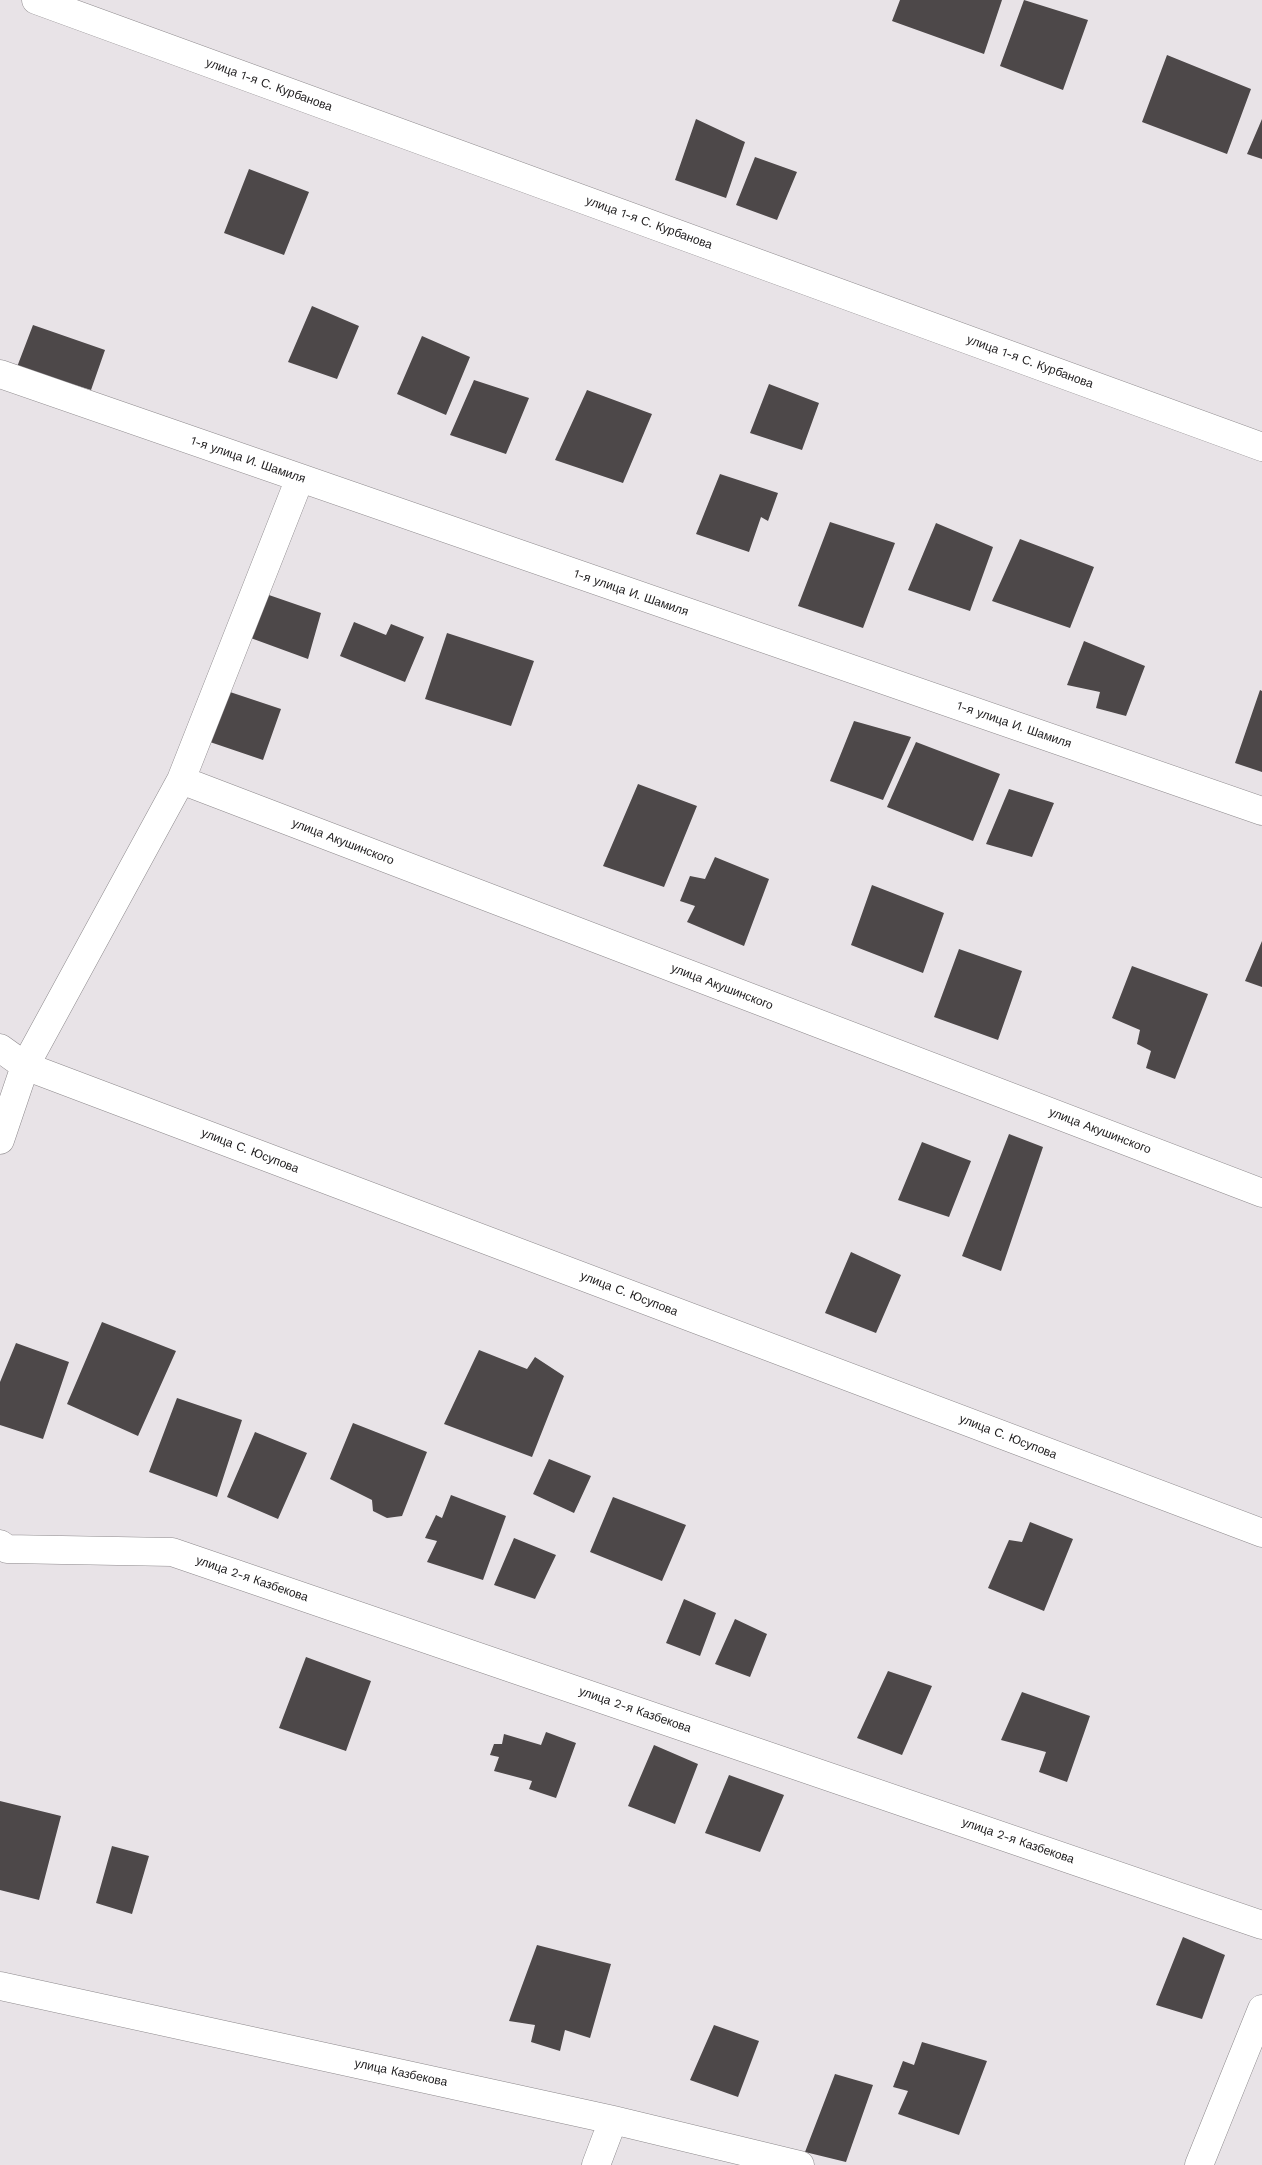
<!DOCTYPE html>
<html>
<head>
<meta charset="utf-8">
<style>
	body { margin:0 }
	canvas { display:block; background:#e8e3e7 }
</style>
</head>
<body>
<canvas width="1262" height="2165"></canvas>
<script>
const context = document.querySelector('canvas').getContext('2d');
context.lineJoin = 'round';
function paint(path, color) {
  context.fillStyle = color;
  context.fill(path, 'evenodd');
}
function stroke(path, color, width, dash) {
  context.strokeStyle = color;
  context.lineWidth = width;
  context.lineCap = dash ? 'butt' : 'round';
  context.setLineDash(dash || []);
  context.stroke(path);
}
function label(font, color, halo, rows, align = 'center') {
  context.font = font + ' "Work Sans",sans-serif';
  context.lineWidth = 5;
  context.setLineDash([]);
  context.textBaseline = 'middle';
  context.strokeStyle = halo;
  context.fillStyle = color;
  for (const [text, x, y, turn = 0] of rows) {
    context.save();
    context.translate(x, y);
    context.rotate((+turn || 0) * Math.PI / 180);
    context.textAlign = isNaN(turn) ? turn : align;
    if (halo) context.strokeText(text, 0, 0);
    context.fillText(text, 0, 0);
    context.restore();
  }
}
const building = new Path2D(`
	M900,0H1002L984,54L892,21Z
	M1024,0L1088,20L1063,90L1000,66Z
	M1167,55L1251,89L1227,154L1142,122Z
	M696,119L745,142L726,198L675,180Z
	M1262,119V159L1247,154Z
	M755,157L797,172L777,220L736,205Z
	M249,169L309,192L284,255L224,233Z
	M312,306L359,326L337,379L288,362Z
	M33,325L105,350L91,390L17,367Z
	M422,336L470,357L446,415L397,394Z
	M474,380L529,398L506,454L450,435Z
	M769,384L819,403L802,450L750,433Z
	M587,390L652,414L623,483L555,460Z
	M720,474L778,493L768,521L761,517L749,552L696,534Z
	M830,522L895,543L863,628L798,606Z
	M936,523L993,547L970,611L908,590Z
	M1020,539L1094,567L1070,628L992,601Z
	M266,594L321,613L308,659L248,637Z
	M354,622L386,635L391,624L424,637L405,682L340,656Z
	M447,633L534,661L511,726L425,699Z
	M1084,641L1145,666L1126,716L1096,708L1100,692L1067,685Z
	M1260,690L1262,691V772L1235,763Z
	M230,692L281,709L263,760L210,742Z
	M854,721L911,737L883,800L830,781Z
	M916,742L1000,774L973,841L887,807Z
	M638,784L697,806L664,887L603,866Z
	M1009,789L1054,803L1032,857L986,844Z
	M715,857L769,879L744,946L687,922L695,906L680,901L690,876L705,879Z
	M872,885L944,913L923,973L851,945Z
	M1262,941V987L1245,981Z
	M959,949L1022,971L998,1040L934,1017Z
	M1132,966L1208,994L1175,1079L1146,1068L1151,1051L1137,1044L1140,1030L1112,1018Z
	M1009,1134L1043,1147L1001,1271L962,1256Z
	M922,1142L971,1161L949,1217L898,1200Z
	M851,1252L901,1275L876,1333L825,1313Z
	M102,1322L176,1351L138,1436L67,1404Z
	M16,1343L69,1362L43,1439L0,1425V1382Z
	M479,1350L527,1369L535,1357L564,1376L532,1457L444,1424Z
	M177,1398L242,1420L217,1497L149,1472Z
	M353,1423L427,1452L402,1516L387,1518L373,1511L372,1500L330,1479Z
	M255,1432L307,1453L278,1519L227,1497Z
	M549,1459L591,1476L574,1513L533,1494Z
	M451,1495L506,1516L483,1580L427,1562L437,1541L425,1538L436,1515L442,1518Z
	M613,1497L686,1525L662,1581L590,1552Z
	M1030,1522L1073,1539L1044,1611L988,1588L1009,1540L1022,1542Z
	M514,1538L556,1555L535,1599L494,1585Z
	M684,1599L716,1613L700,1656L666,1643Z
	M735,1619L767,1634L750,1677L715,1664Z
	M306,1657L371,1681L346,1751L279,1728Z
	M888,1671L932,1686L902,1755L857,1738Z
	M1022,1692L1090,1716L1067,1782L1039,1772L1046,1752L1001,1740Z
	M546,1732L576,1743L556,1798L529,1789L532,1781L494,1771L499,1757L490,1755L494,1744H502L504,1734L541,1745Z
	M654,1745L698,1764L675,1824L628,1806Z
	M729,1775L784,1795L760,1852L705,1833Z
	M0,1801L61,1816L39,1900L0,1890Z
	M112,1846L149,1856L132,1914L96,1903Z
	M1183,1937L1225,1955L1202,2019L1156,2005Z
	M537,1945L611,1964L590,2038L565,2030L560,2051L531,2042L535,2025L509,2021Z
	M714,2025L759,2041L738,2097L690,2080Z
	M922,2042L987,2061L959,2135L898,2114L908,2091L893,2087L903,2061L914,2065Z
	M835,2074L873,2085L846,2162L805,2152Z`);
const street = new Path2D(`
	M36,0L1262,447
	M0,374L1262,811
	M181,780L1262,1193
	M0,1048L25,1066L1262,1533
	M0,1140L25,1066L181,780L300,478
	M0,1544L7,1549L172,1552L1262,1925
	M0,1986L613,2120L800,2165
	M596,2165L613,2120
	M1199,2165L1262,2009`);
const streetNames = [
	["улица 1-я С. Курбанова",269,85,20],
	["улица 1-я С. Курбанова",649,223,20],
	["улица 1-я С. Курбанова",1030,362,20],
	["1-я улица И. Шамиля",248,460,19],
	["1-я улица И. Шамиля",631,593,19],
	["1-я улица И. Шамиля",1014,725,19],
	["улица Акушинского",343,842,21],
	["улица Акушинского",722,987,21],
	["улица Акушинского",1100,1131,21],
	["улица С. Юсупова",250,1151,21],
	["улица С. Юсупова",629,1294,21],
	["улица С. Юсупова",1008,1437,21],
	["улица 2-я Казбекова",252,1579,19],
	["улица 2-я Казбекова",635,1710,19],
	["улица 2-я Казбекова",1018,1841,19],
	["улица Казбекова",401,2073,12]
];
paint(building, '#4d4849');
stroke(street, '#8d898c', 29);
stroke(street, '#fff', 28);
label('12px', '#1d1b1c', '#fff', streetNames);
</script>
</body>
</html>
